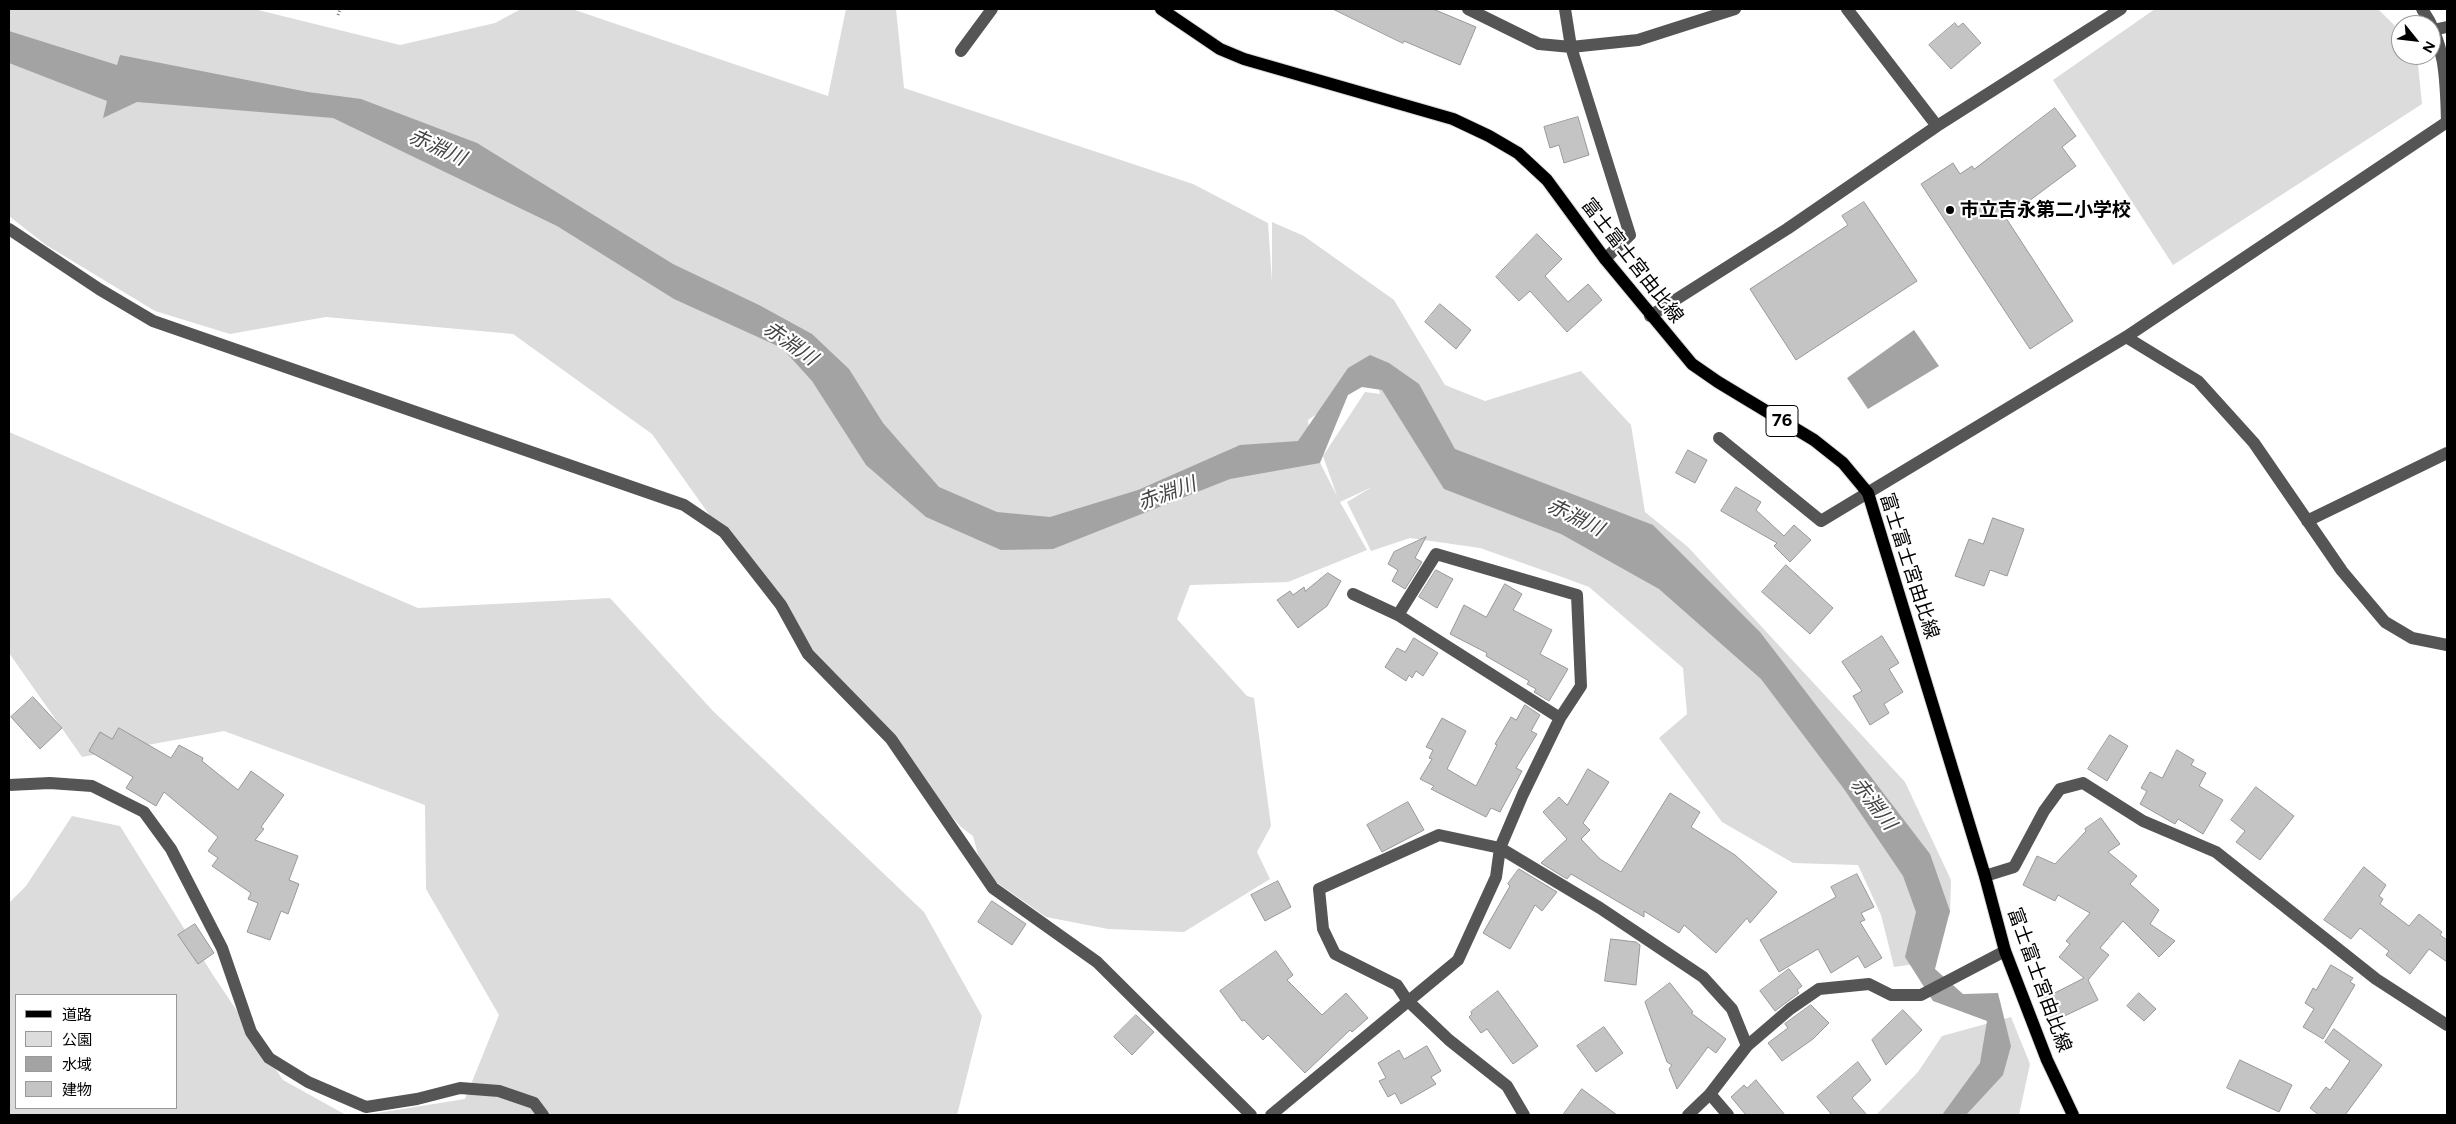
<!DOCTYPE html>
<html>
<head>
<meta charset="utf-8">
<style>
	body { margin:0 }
	#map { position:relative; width:2456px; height:1124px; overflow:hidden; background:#fff; font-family:Figtree,"Noto Sans JP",sans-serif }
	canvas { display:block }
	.frame { position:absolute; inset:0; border:10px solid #000; pointer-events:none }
	.legend { position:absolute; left:15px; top:994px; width:162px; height:115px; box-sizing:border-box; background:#fff; border:1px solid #999; margin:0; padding:6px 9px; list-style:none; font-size:15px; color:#000 }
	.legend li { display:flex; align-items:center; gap:10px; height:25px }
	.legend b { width:25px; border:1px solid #999 }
	.north { position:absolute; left:2391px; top:15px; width:50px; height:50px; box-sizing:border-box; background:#fff; border:1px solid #999; border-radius:50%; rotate:119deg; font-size:14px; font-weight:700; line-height:20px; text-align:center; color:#000 }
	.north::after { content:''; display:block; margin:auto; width:18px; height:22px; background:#000; clip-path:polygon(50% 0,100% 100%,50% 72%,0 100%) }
</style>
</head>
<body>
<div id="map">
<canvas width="2456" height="1124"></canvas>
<div class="frame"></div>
<ul class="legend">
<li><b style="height:6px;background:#000"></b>道路</li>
<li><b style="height:14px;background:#dcdcdc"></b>公園</li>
<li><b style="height:14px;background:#a3a3a3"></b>水域</li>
<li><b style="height:14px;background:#c4c4c4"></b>建物</li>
</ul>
<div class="north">N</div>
</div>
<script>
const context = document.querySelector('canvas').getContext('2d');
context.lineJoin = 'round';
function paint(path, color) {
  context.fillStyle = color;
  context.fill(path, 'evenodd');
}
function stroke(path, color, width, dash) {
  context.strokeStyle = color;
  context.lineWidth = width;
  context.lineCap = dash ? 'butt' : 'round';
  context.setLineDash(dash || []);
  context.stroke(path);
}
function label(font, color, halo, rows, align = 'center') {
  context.font = font + ' Figtree,"Noto Sans JP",sans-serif';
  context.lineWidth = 4.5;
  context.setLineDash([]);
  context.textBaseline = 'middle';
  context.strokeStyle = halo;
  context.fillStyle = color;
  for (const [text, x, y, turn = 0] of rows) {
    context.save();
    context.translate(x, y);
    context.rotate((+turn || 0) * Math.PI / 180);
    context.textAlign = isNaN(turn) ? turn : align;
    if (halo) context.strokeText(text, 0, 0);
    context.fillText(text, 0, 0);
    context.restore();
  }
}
const green = new Path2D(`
	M9,9H254L400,45L495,23L521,9H572L828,96L846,9H896L904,88L1193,184L1268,223L1272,282V222L1304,236L1394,300L1445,385L1485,401L1581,371L1631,425L1645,512L1688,547L1905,782L1951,880L1950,914L1915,964L1894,967L1881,915L1858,865L1793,863L1722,822L1659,738L1687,714L1683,668L1589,587L1562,577L1480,548L1410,538L1371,551L1347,502L1372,487L1340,502L1367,550L1288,582L1190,585L1177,619L1247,696L1254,698L1271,826L1257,852L1270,879L1184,932L1108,929L1046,917L983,873L973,836L961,827L808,654L652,434L513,334L326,317L230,334L155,311L46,245L9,216ZM1376,374L1380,394L1365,392L1323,456L1337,496L1310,443L1308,420Z
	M2155,9H2378L2401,32V55H2417L2422,104L2173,265L2053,80Z
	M9,432L418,608L610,598L713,711L924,912L982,1016L957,1115H365L465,1099L499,1015L426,889L425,805L224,731L82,757L9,653Z
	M72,816L120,826L213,975L283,1080L346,1115H9V903L26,886ZM16,995H176V1108H16Z
	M2011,1017L2030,1064L2019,1115H1876L1918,1072L1942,1036Z`);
const water = new Path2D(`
	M9,31L117,65L120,55L308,92L361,99L477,143L673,264L759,305L812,334L849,369L883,423L939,487L997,512L1050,517L1138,490L1240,445L1298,441L1348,368L1370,355L1389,363L1419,384L1455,449L1653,525L1760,632L1930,854L1950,911L1935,969L1963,994L1998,993L2011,1046L2003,1075L1966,1115H1942L1980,1063L1987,1021L1933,1001L1905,957L1916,912L1903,876L1844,789L1761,679L1659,589L1561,534L1444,489L1382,390L1362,387L1348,395L1320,463L1230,479L1053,549L1001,550L926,517L866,465L812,381L782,348L674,299L557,226L333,118L137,102L103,118L107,101L9,63Z
	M1914,330L1939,366L1868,409L1847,378Z`);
const building = new Path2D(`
	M1333,9H1433L1476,27L1460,65L1404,41L1403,43Z
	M1955,23L1958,27L1963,23L1981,43L1951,69L1929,45Z
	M2055,108L2076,136L2062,147L2076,166L2006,218L2073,321L2030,349L1921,184L1953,163L1960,174L1972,166L1974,169Z
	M1578,117L1589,155L1564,163L1559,145L1550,148L1544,127Z
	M1864,202L1917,281L1796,360L1750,289L1848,225L1842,216Z
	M1537,234L1562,259L1545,276L1568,302L1588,284L1602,300L1567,332L1530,291L1519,301L1496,277Z
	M1440,304L1471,330L1456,349L1425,322Z
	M1688,450L1707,460L1695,483L1676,473Z
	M1736,487L1761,502L1756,510L1784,536L1794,525L1811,540L1790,562L1774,546L1777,543L1721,511Z
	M1993,518L2024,529L2007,576L1990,570L1984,586L1955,576L1969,539L1983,544Z
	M1426,537L1415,558L1422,562L1405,589L1392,581L1398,570L1388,564L1394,552Z
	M1786,565L1833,608L1810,634L1762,592Z
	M1436,570L1453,579L1437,608L1419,597Z
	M1328,573L1341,581L1327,606L1298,628L1277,600L1290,591L1293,595L1304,587L1305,591Z
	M1505,584L1522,594L1513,610L1552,630L1540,654L1568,669L1549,701L1534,692L1536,689L1527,684L1529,681L1486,656L1487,653L1450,634L1464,605L1486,617Z
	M1882,636L1899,663L1889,669L1903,692L1884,704L1889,713L1870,725L1853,696L1862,691L1842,662Z
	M1414,638L1438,653L1423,676L1416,671L1412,678L1409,675L1406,681L1385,667L1397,648L1405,652Z
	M33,697L62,728L40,749L11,717Z
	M1525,705L1540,715L1531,731L1537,734L1516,768L1522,771L1500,812L1491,808L1486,817L1431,789L1434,786L1420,779L1432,759L1429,758L1433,750L1426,747L1442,718L1466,731L1447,769L1476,786L1497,745L1495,744L1511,717L1516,720Z
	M119,728L171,758L179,745L203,758L202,761L238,790L251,771L284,795L261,827L264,829L255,840L298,856L289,880L299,884L288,914L281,911L270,940L247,932L258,903L248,899L251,893L212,866L218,858L208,851L218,837L164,792L156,806L126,788L133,777L89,751L100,732L112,739Z
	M2110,735L2128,746L2107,781L2088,769Z
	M2177,750L2194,760L2191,765L2206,773L2199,786L2223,800L2203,834L2178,819L2175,824L2140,804L2147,791L2141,788L2150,772L2162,778Z
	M1588,769L1609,782L1583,823L1590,830L1581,839L1600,859L1621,872L1670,793L1700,812L1691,827L1735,855L1777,892L1750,923L1747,918L1716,953L1684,925L1679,933L1644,911V917L1571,874L1567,879L1541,863L1567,839L1543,812L1559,797L1567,805Z
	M2256,787L2294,816L2260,860L2236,842L2245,831L2231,820Z
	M1408,802L1424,830L1382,852L1367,825Z
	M2101,818L2120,844L2108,852L2137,876L2130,884L2159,910L2150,924L2175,941L2159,957L2123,921L2100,948L2109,955L2088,980L2098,1000L2052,1022L2041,1000L2084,978L2059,957L2070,944L2066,941L2090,913L2058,895L2055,901L2023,885L2037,856L2055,864L2086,831L2085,829Z
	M2364,867L2386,885L2379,896L2383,899L2380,904L2409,926L2419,914L2442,932L2440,935L2447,940V962L2429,949L2410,974L2386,955L2389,951L2360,928L2351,939L2324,920Z
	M1519,869L1557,892L1542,911L1535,905L1510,949L1483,933L1510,886L1508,884Z
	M1857,874L1874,907L1861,913L1865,920L1860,922L1882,958L1865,968L1858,956L1831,973L1818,949L1779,972L1760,940L1836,897L1831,887Z
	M1278,881L1291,907L1265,921L1251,895Z
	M992,901L1026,924L1012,945L978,922Z
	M195,924L214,953L198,964L178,935Z
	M1611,939L1636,942L1640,945L1636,985L1605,981Z
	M1276,951L1293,975L1287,980L1322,1015L1346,993L1368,1018L1352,1032L1350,1030L1305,1073L1268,1035L1263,1040L1244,1020L1242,1021L1220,991Z
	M2331,965L2353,978L2350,982L2355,985L2323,1039L2303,1027L2314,1009L2305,1003L2313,988L2316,990Z
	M1789,969L1802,986L1797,990L1799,993L1775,1011L1760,991Z
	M1670,983L1693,1012L1691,1013L1726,1039L1716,1053L1708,1047L1677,1089L1669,1069L1672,1065L1667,1062L1645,1002Z
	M1498,991L1538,1046L1513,1064L1487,1029L1481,1033L1469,1017L1472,1014L1471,1012Z
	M2139,993L2156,1009L2144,1021L2127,1006Z
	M1811,1005L1829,1023L1813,1039L1782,1061L1768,1043L1788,1028L1785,1024Z
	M1903,1010L1922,1030L1886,1065L1872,1040Z
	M1136,1015L1154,1032L1132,1055L1114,1037Z
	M1604,1027L1623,1053L1596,1072L1577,1046Z
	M2334,1029L2382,1065L2345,1115H2319L2310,1108L2326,1087L2330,1090L2350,1061L2325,1042Z
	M1427,1046L1441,1071L1431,1077L1436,1084L1401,1104L1395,1093L1388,1097L1379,1081L1386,1078L1378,1063L1399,1050L1404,1059Z
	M2240,1060L2292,1085L2279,1112L2227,1088Z
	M1858,1062L1871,1080L1852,1098L1867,1115H1832L1817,1097Z
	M1756,1080L1785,1115H1746L1731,1097L1744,1085L1747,1088Z
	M1582,1089L1617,1115H1563Z`);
const path = new Path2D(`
	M338,15L340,9`);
const minor = new Path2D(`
	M1468,9L1539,44L1571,47L1638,40L1735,9
	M1565,9L1571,47L1630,235L1605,259
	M1847,9L1937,126
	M2422,9C2446,43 2446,83 2447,123
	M2433,30L2447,27
	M961,51L992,9
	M9,229L99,289L153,321L684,505L724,532L781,605L808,654L891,739L993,888L1097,962L1251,1115
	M1650,316L1787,229L1937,126L2121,9
	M2126,337L2198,381L2254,443L2342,571L2385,622L2412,638L2447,645
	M1719,438L1821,521L2126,337L2447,122
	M2307,521L2447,453
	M1353,594L1398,615L1560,718
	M9,785L50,783L92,786L144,812L171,849L222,948L251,1032L269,1058L308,1082L366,1107L417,1099L460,1088L499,1091L534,1103L543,1115
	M1985,876L2014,867L2044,811L2060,789L2083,783L2143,821L2216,852L2376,979L2447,1025
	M1710,1094L1728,1115
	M1271,1115L1458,960L1496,877L1500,848L1523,794L1560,718L1581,686L1577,595L1436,554L1398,615
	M1524,1115L1507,1086L1449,1040L1407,1000L1397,985L1335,954L1323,929L1319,889L1439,835L1500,848L1600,908L1703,977L1732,1009L1747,1046
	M1688,1115L1710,1094L1747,1046L1790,1009L1819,989L1869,984L1891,995H1921L2005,951`);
const major = new Path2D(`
	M1161,9L1220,49L1244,59L1453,119L1489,136L1518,153L1547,180L1605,259L1692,364L1718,382L1814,440L1843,463L1868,493L1985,876L2005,951L2047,1060L2073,1115`);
const markers = [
	[1950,210,5,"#000"]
];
const shields = [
	[1782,421,32]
];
const shieldNames = [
	["76",1782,421]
];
const poiNames = [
	["市立吉永第二小学校",1960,210]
];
const streetNames = [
	["富士富士宮由比線",1632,261,52],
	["富士富士宮由比線",1909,566,72],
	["富士富士宮由比線",2039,980,70]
];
const waterNames = [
	["赤淵川",437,148,24],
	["赤淵川",790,344,35],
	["赤淵川",1167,494,-20],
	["赤淵川",1575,518,26],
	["赤淵川",1873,804,52]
];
paint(green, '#dcdcdc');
paint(water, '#a3a3a3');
paint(building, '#c4c4c4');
stroke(building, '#999', 1);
stroke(major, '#dbdbdb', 14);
stroke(path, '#777', 3, [1, 2.5]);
stroke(minor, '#555', 12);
stroke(major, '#000', 12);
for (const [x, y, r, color] of markers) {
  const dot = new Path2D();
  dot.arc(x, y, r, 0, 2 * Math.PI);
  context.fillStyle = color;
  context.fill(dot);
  stroke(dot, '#fff', 2);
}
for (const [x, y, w] of shields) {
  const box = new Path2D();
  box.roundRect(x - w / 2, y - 15.5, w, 31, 4);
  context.fillStyle = '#fff';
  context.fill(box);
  stroke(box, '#000', 1);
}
label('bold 18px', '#000', null, shieldNames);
label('bold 19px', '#000', '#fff', poiNames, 'left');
label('19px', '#000', '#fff', streetNames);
label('italic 20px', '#444', '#fff', waterNames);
</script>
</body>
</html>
